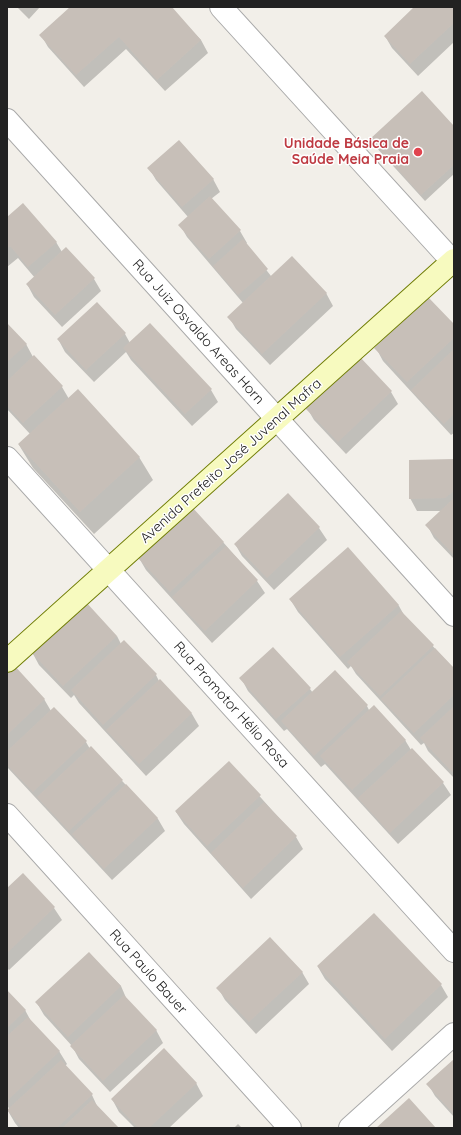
<!DOCTYPE html>
<html>
<head>
<meta charset="utf-8">
<style>
	body { margin:0 }
	#map { position:relative; width:461px; height:1135px; overflow:hidden; background:#f2efe9; font-family:Quicksand,sans-serif }
	canvas { display:block }
	.frame { position:absolute; inset:0; border:8px solid #222; pointer-events:none }
</style>
</head>
<body>
<div id="map">
<canvas width="461" height="1135"></canvas>
<div class="frame"></div>
</div>
<script>
const context = document.querySelector('canvas').getContext('2d');
context.lineJoin = 'round';
function paint(path, color) {
  context.fillStyle = color;
  context.fill(path, 'evenodd');
}
function stroke(path, color, width, dash) {
  context.strokeStyle = color;
  context.lineWidth = width;
  context.lineCap = dash ? 'butt' : 'round';
  context.setLineDash(dash || []);
  context.stroke(path);
}
function label(font, color, halo, rows, align = 'center') {
  context.font = font + ' Quicksand,sans-serif';
  context.lineWidth = 3;
  context.setLineDash([]);
  context.textBaseline = 'middle';
  context.strokeStyle = halo;
  context.fillStyle = color;
  for (const [text, x, y, turn = 0] of rows) {
    context.save();
    context.translate(x, y);
    context.rotate((+turn || 0) * Math.PI / 180);
    context.textAlign = isNaN(turn) ? turn : align;
    if (halo) context.strokeText(text, 0, 0);
    context.fillText(text, 0, 0);
    context.restore();
  }
}
const shadow = new Path2D(`
	M17,7H40L29,19Z
	M72,7H170L201,40L208,53L165,91L126,49L84,87L48,47L41,35Z
	M416,7H454V42L418,76L392,48L385,36Z
	M454,127V174L425,201L375,146L371,139Z
	M149,168L213,179L220,192L211,199L240,231L247,243L246,244L271,276L326,293L333,306L270,365L236,329L229,317L243,303L187,237L180,225L188,217L156,180Z
	M7,218L56,242L62,252L94,279L101,291L62,327L34,297L27,284L35,278L18,258L7,267Z
	M97,304L125,334L130,343L211,390L218,402L192,426L131,360L126,352L94,382L65,352L58,339Z
	M7,324L26,344L33,357L62,387L69,399L139,457L153,480L94,534L33,468L19,445L30,434L7,409Z
	M454,325V433L451,435L383,361L376,348Z
	M360,358L391,392L398,404L346,454L314,420L307,408Z
	M454,460V559L434,538L427,525L442,511H417L410,498Z
	M288,494L319,528L327,540L274,590L242,556L235,544Z
	M223,542L257,581L265,593L212,643L146,570L139,558Z
	M348,549L399,606L404,615L454,669V778L428,751L424,743L421,745L390,711L356,674L351,666L348,669L298,612L290,599Z
	M117,636L121,644L156,675L159,681L192,714L199,726L146,776L79,703L74,695L71,698L39,665L32,652Z
	M7,671L44,699L51,711L86,742L90,749L91,748L158,819L165,831L112,880L7,767Z
	M241,678L310,689L313,693L367,706L369,710L405,740L411,750L443,783L451,795L398,844L325,764L321,767L287,729L284,731L248,691Z
	M229,762L296,837L303,849L251,899L184,824L176,812Z
	M23,875L54,908L62,920L9,970L7,968V889Z
	M374,914L441,985L448,997L392,1051L325,979L318,967Z
	M89,953L121,986L127,1000L156,1030L163,1043L110,1092L79,1059L72,1046L44,1015L37,1003Z
	M302,972L309,984L256,1034L225,1000L218,988Z
	M7,991L25,1010L32,1023L59,1051L67,1064L65,1066L92,1095L98,1108L117,1128H19L15,1123L8,1111L10,1109L7,1106Z
	M454,1060V1117L435,1096L428,1084Z
	M196,1083L203,1096L169,1128H135L119,1112L112,1099Z
	M238,1124L242,1128H234Z`);
const building = new Path2D(`
	M70,7H172L201,40L157,80L119,37L76,75L39,35Z
	M414,7H454V23L410,64L384,36Z
	M422,91L454,126V165L421,195L370,139Z
	M179,140L214,179L182,207L147,168Z
	M210,196L241,230L209,259L178,225Z
	M23,203L57,242L28,267L10,246L7,249V217Z
	M243,239L268,269L238,295L213,266Z
	M66,247L95,278L55,315L26,284Z
	M292,256L327,293L262,354L227,317Z
	M428,297L454,324V338L407,382L374,348Z
	M97,302L126,333L86,370L57,339Z
	M7,323L27,344L7,362Z
	M150,323L212,389L185,414L123,348Z
	M454,349V414L444,424L411,390Z
	M34,355L63,386L23,423L7,406V381Z
	M360,357L392,391L338,442L305,408Z
	M78,389L140,457L80,512L18,444Z
	M454,459V491L445,498L409,499V460Z
	M288,493L320,527L267,578L234,544Z
	M454,498V555L425,525Z
	M192,507L224,542L170,592L138,558Z
	M226,546L258,580L205,631L172,597Z
	M348,547L399,605L340,657L289,599Z
	M85,601L117,636L63,686L31,652Z
	M401,611L434,645L380,696L347,662Z
	M124,640L157,674L103,725L71,690Z
	M273,647L311,688L276,719L239,678Z
	M435,648L454,668V695L414,733L381,699Z
	M13,664L45,699L7,735V670Z
	M335,670L368,705L314,756L281,721Z
	M160,679L192,713L139,764L106,730Z
	M374,705L406,740L352,790L320,756Z
	M454,706V771L452,772L420,738Z
	M54,707L87,741L33,792L7,765V751Z
	M91,746L123,780L69,831L37,797Z
	M412,748L444,782L390,833L358,798Z
	M229,761L261,795L207,846L175,811Z
	M126,784L158,818L104,869L72,834Z
	M264,802L297,836L243,888L211,853Z
	M23,873L55,907L7,953V888Z
	M374,913L442,984L385,1039L317,966Z
	M270,937L303,972L249,1022L216,988Z
	M89,952L121,986L68,1037L35,1002Z
	M7,990L26,1010L7,1028Z
	M124,995L157,1030L103,1081L70,1046Z
	M28,1017L60,1051L7,1101V1036Z
	M164,1048L197,1083L149,1128H138L111,1099Z
	M454,1059V1114L426,1084Z
	M61,1060L93,1094L57,1128H23L7,1110Z
	M409,1098L436,1128H376Z
	M92,1100L119,1128H62Z`);
const minor = new Path2D(`
	M221,7L454,263
	M7,120L454,615
	M7,458L454,951
	M7,815L290,1128
	M350,1128L454,1034`);
const secondary = new Path2D(`
	M7,661L454,260`);
const markers = [
	[418,152,5,"#e0444e"]
];
const healthNames = [
	["Unidade Básica de",409,144],
	["Saúde Meia Praia",409,160]
];
const streetNames = [
	["Rua Juiz Osvaldo Areas Horn",198,332,48],
	["Avenida Prefeito José Juvenal Mafra",231,461,-42],
	["Rua Promotor Hélio Rosa",231,705,48],
	["Rua Paulo Bauer",148,972,48]
];
paint(shadow, '#0003');
paint(building, '#c7bfb8');
stroke(minor, '#a9a9a9', 24);
stroke(secondary, '#707d05', 24);
stroke(minor, '#fff', 22);
stroke(secondary, '#f7fabf', 22);
for (const [x, y, r, color] of markers) {
  const dot = new Path2D();
  dot.arc(x, y, r, 0, 2 * Math.PI);
  context.fillStyle = color;
  context.fill(dot);
  stroke(dot, '#fff', 1.5);
}
label('bold 14px', '#be3a42', '#fff', healthNames, 'right');
label('14px', '#222', '#fff', streetNames);
</script>
</body>
</html>
